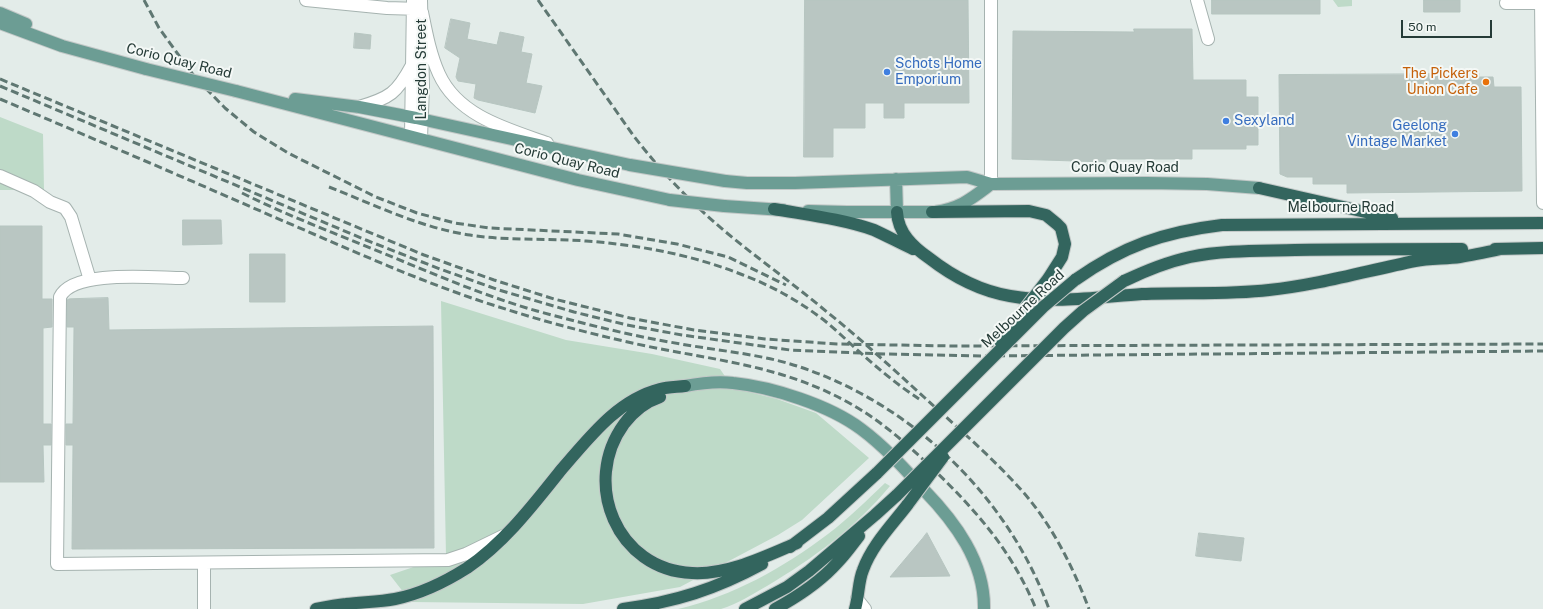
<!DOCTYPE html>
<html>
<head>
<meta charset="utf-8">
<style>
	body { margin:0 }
	#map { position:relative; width:1543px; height:609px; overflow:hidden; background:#e3ece9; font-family:"Public Sans",sans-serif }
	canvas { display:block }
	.scale { position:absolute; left:1401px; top:20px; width:91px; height:18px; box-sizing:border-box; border:2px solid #253b37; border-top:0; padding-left:5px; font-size:12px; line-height:14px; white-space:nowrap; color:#253b37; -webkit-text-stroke:3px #f4f8f6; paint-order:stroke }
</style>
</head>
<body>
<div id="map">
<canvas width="1543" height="609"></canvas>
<div class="scale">50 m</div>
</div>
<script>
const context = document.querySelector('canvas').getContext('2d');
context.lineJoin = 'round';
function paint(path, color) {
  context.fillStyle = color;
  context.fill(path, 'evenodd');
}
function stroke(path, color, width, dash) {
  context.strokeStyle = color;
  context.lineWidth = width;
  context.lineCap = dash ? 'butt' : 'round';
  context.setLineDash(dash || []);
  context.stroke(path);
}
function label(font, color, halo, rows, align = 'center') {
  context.font = font + ' "Public Sans",sans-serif';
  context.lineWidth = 4;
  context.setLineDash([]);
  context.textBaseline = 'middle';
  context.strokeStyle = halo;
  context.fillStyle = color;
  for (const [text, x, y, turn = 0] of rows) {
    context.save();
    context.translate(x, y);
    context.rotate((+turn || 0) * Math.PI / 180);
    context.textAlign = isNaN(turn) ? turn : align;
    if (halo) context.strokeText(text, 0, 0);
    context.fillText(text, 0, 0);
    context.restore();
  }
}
const green = new Path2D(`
	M1333,0H1352V6L1338,7Z
	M0,117L43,134L44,190H0Z
	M441,301L566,340L652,354L720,369L733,388L777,399L816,413L869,458L802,520L778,535L680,587L583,604L411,602L390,575L446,556Z
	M885,483L890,486C856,527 814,558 767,586C753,594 737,604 721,609C711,609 689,609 678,609C733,596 783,568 828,534C848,519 867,500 885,483Z`);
const building = new Path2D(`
	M805,0H968L969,103H904V118H884V103H865V128H833V157H804Z
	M1212,0H1320V14H1212Z
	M1424,0H1460V12H1424Z
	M451,19L470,23L467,39L497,45L500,32L524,37L521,52L532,54L526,83L542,86L535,113L478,100L474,98L476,84L458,81L456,77L460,58L445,48Z
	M1134,29H1192L1193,80H1246V97H1258V145H1246V149H1192V159H1106V162L1012,159L1013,31L1134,32Z
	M355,33L371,35L370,49L354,48Z
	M1479,74V77H1493L1494,87H1521L1522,191L1347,193V184H1313V177H1287L1280,174L1279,75Z
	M183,220H221L222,244L183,245Z
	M0,226H42V299H52V327L43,328V424H51V445H43L44,482H0Z
	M250,254H285V302H250Z
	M108,298L109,330L433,326L434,548L72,549L73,445H66V424H73L74,327H67V300L69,299Z
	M927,533L950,576L890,577L922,539Z
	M1199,533L1244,538L1241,561L1196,556Z`);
const minor = new Path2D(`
	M306,0L387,8L420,9
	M421,0L423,87L421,138
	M991,0V184
	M1197,0L1208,39
	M1541,0L1543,203
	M1506,3H1543
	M422,12C426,32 430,54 439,74C458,116 507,129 547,143
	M359,107C390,98 397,93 412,65
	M411,135L413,0
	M0,176L34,191L50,202L65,208L71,217L90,280
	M183,278C155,278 73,269 60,297L57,564L448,560L466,554L503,536
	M857,599L865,609
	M204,609V563`);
const major = new Path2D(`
	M0,13L26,24
	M0,23L62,46L146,69
	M236,91L578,180L670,200
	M295,99L359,107L416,118L630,165
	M896,179L897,212
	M725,181L747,183H795L967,177L991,184L1147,183L1207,184L1259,188
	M724,206L783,210
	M808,211L847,212H935C961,208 971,199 991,184
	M685,386C701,383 717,381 733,383C772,387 829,405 861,429C884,446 904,468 924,490C955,522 985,562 984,609`);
const highway = new Path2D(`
	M1259,188L1392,218
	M774,209C808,215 842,219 874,230C887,236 900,243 913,249
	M897,212C898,233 913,247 929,258C952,276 981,291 1010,296C1055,304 1098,297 1142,294C1184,292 1227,295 1269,290C1318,285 1366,271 1415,261C1429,258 1445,259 1460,257C1473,255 1487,252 1501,249
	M932,212L1029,211L1046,215L1057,224L1061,228L1065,244L1062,257L1048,279
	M1495,249L1543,248
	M1075,280C1123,246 1164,232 1222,225L1543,223
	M1124,281C1145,271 1167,262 1190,257C1224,250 1260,251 1295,250C1351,249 1407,249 1462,249
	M660,397C645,402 633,412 624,424C581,483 617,570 692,573C728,575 764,557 797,543
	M790,547L828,518L877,473
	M316,609C326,607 336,605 346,604C362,602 379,602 395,599C420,594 445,582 467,568C505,542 533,505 561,470C589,438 617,400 660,389C668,387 677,387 685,386
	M623,609C675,602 716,589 762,564
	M745,609L787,587L809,571L875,515L897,495
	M775,609C797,597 820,582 837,563C845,555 852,545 859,536
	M855,609C859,596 858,582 863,570C872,545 892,525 908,504`);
const rail = new Path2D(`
	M144,0L159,28L180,57L194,76L225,108L254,132L288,153L376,197L417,213L455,223L489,228L618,234L677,244L728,257L786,285
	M538,0L633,135C662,173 695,207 733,238C764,263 796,286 827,312C861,339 893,369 925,398C959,429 994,459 1024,493C1053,527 1073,567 1089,609
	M0,79L424,255L494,280L554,299L630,318L694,330L765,339L837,344L955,346L1543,344
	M0,86L366,240L440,269L499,290L574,312L627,325L682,335L790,350L886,354L986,356L1543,351
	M0,99C92,138 183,177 274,217C347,248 420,282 496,306C545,322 595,335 646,346C719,361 784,366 851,404C881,421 906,443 931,467C976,510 1012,551 1036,609
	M329,187C375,205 421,228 470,235C508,241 547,238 586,241C640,245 693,255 743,275C770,285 795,299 817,315C830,324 842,336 854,347C875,366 896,384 919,399
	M242,193C284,214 329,231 373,249C427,271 481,295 537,311C585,324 632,336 681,344C720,351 760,354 797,366C911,403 1008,496 1049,609`);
const majorBridge = new Path2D(`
	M146,69L236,91
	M630,165L725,181
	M670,200L724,206`);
const highwayBridge = new Path2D(`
	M1000,341L1048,279
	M877,473L1043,307L1075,280
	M897,495L1064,328L1083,311L1124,281
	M908,504L943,457`);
const markers = [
	[887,72,4,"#3f7fe0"],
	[1486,82,4,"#e8710a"],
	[1226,121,4,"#3f7fe0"],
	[1455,134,4,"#3f7fe0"]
];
const streetNames = [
	["Corio Quay Road",179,61,14],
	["Langdon Street",422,69,-90],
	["Corio Quay Road",567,161,14],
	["Corio Quay Road",1125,168],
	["Melbourne Road",1341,208],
	["Melbourne Road",1023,309,-43]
];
const shopNames = [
	["Schots Home",895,64],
	["Emporium",895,80],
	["Sexyland",1234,121],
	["Geelong",1447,126,"right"],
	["Vintage Market",1447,142,"right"]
];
const foodNames = [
	["The Pickers",1478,74],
	["Union Cafe",1478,90]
];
paint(green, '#bedac8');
paint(building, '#b9c6c2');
stroke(building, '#b6c5c0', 1);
stroke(minor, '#a6b3b0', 14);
stroke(major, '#c2c8c7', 14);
stroke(highway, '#c2c8c7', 14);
stroke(minor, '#fff', 12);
stroke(major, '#6c9d94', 12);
stroke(highway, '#33655e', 12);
stroke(rail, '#5f7772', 3, [8, 4]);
stroke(majorBridge, '#c2c8c7', 14, []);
stroke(highwayBridge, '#c2c8c7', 14, []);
stroke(majorBridge, '#6c9d94', 12);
stroke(highwayBridge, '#33655e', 12);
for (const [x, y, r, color] of markers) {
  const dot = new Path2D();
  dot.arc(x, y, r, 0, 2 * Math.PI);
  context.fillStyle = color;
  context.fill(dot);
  stroke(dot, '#f4f8f6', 1.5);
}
label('14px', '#253b37', '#f4f8f6', streetNames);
label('14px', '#366cbe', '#f4f8f6', shopNames, 'left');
label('14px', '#c56008', '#f4f8f6', foodNames, 'right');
</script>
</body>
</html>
